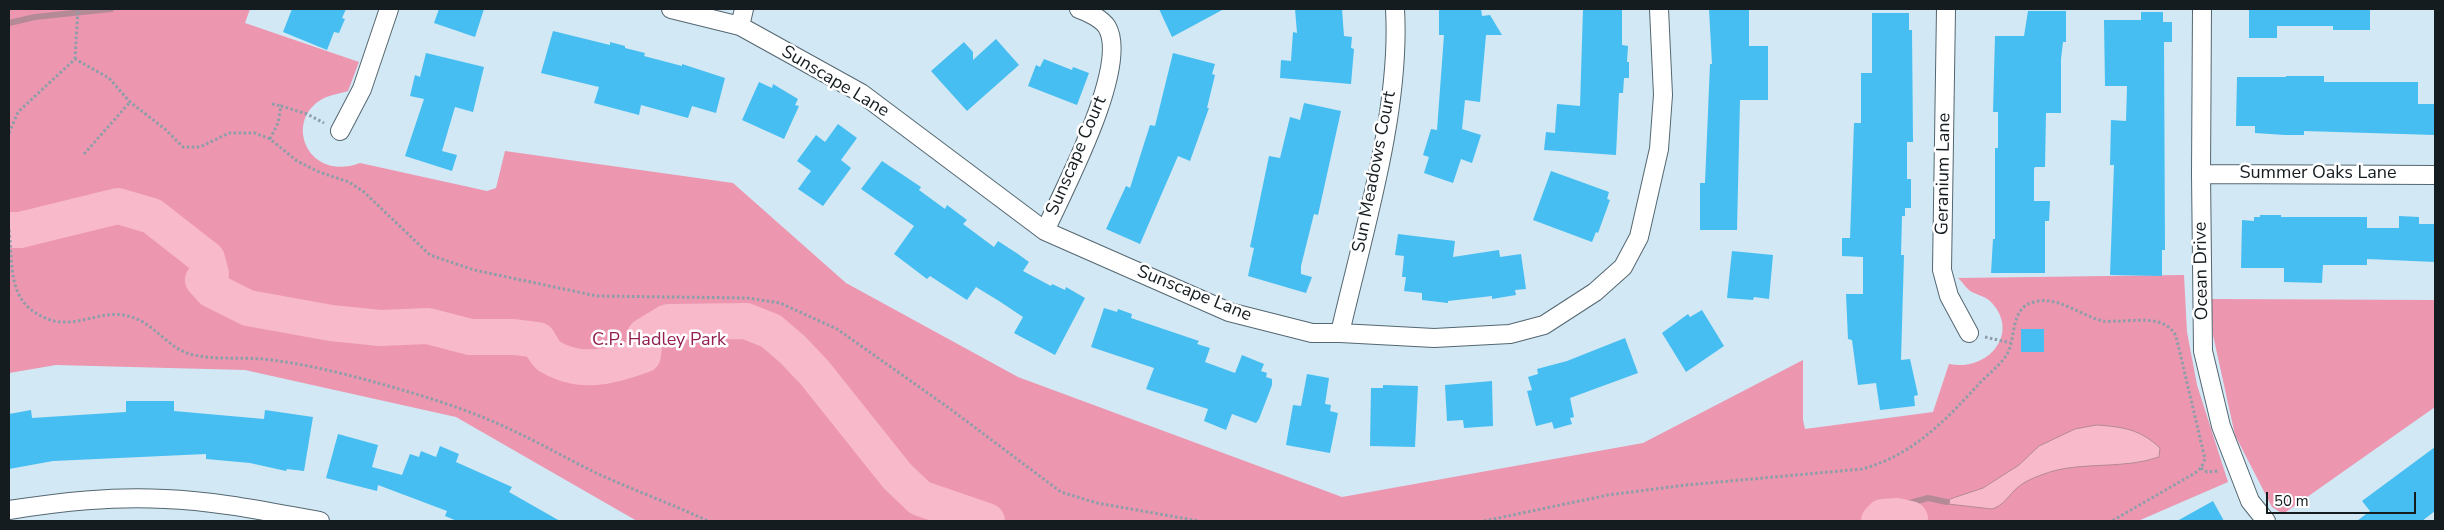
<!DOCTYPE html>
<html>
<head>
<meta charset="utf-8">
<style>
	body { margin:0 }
	#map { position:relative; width:2444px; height:530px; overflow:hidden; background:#d2e8f4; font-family:"Nunito Sans",sans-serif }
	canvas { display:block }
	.frame { position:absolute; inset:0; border:10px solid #141c20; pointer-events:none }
	.scale { position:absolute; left:2266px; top:492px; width:150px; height:22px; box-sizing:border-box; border:2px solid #141c20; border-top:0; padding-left:6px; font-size:15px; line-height:18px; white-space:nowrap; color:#141c20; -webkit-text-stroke:4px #fff; paint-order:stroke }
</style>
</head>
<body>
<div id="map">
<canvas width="2444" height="530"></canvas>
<div class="frame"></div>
<div class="scale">50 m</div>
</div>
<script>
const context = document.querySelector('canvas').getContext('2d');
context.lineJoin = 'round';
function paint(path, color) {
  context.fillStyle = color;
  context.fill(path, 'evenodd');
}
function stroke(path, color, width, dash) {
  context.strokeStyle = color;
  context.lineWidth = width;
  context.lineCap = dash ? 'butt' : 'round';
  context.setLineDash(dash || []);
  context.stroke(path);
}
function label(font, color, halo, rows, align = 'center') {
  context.font = font + ' "Nunito Sans",sans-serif';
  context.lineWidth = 5;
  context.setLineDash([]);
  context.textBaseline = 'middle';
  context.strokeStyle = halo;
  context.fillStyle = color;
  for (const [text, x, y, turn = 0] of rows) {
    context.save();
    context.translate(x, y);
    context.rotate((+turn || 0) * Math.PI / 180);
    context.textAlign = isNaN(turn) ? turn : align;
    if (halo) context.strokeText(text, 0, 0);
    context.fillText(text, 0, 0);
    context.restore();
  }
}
const green = new Path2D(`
	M9,9H250L245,23L359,62L348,91C338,94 328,95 319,101C284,125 310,182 360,163L487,191L496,188L505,151L733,183L846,283L1018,377L1342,497L1643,443L1803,360V420L1805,429L1933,412L1949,364C1988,372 2020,334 1992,303C1985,295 1975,295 1969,290C1965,287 1962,281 1958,278L2184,275L2187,332L2197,385L2228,482L2138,521H637L456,417L245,370L56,365L9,373Z
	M2211,299L2435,300V407L2283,514L2272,507L2235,435L2213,335Z`);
const water = new Path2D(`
	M2097,425C2123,427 2140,429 2160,448L2159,457C2125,469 2087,462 2053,471C2041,475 2028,479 2018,487C2009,495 2003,506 1992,509L1948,504L1950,499L1983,488L2019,465L2039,446L2075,429Z`);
const stream = new Path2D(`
	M9,23L35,17L111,9
	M1897,516L1906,504L1928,498L1947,502
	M1910,519L1917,521`);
const river = new Path2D(`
	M9,230H20L118,206L152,216L207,259L211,274L203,280L212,290L248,308L331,323L380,328L428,326L470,337H514L538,340C541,345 545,353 549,356C580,375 611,367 643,355L645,336L668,322L746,321L771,331L792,349L814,372L897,476L920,498L987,521
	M1879,521L1883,517L1897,516L1910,519`);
const building = new Path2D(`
	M292,9H346L342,18L345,19L339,33L334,32L327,50L283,32Z
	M439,9H484L475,37L434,23Z
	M1159,9H1224L1172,37Z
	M1295,9H1342L1344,36L1352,37L1351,48L1354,49L1351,84L1280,78L1281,60L1291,61L1293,32L1297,33Z
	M1481,9L1482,16L1490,15L1502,35H1486L1480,102L1465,100L1462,129L1481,135L1472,163L1461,159L1453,183L1424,173L1429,157L1423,155L1431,129L1437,130L1444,35H1439V10Z
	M1583,9H1622V45L1628,46L1627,62H1629V78H1624L1623,93H1619L1616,155L1544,150L1546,132L1555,133L1557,104L1580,106Z
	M1709,9H1749V46H1768V100H1740L1737,230H1700V183H1705L1710,64H1712Z
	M2249,9H2370V30H2333V26H2277V38H2249Z
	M2028,11H2066V42H2063L2061,59V113H2046L2045,167H2035L2034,169V201H2050L2049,221H2045V273H1991L1993,239H1995V148H1998V112H1993L1995,36H2024Z
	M2141,12H2163V22H2172V42H2164L2165,250H2162V276L2110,275L2114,165H2110L2111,120L2126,121L2127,86H2105L2104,20H2141Z
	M1872,13H1909V30H1912L1913,142H1907V179H1911V208H1905V216H1902L1901,255H1904L1901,360L1910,359L1918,395L1914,396L1915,406L1880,410L1876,383L1858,385L1852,340L1848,339L1846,294H1863V257L1842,256V238H1850L1854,123H1861V73H1872Z
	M553,31L610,45V42L625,46V48L645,53L644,56L682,66V64L725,78L716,113L692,106L688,118L641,105L639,115L594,103L599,87L541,73Z
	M996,39L1019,65L967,111L931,71L964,42L973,52V60Z
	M426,53L484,67L473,112L455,107L442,151L457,155L452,171L405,156L424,99L410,96L415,75L420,77Z
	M1173,53L1215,64L1212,74L1215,75L1207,108H1209L1190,161L1178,156L1140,244L1106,229L1126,186L1130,188L1150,125L1155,126Z
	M1044,59L1072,70L1073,67L1089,73L1077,105L1028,86L1036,65L1040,67Z
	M2286,76H2324V82H2418V104H2435V135L2304,131V135H2285L2255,133V126H2236L2237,77H2286Z
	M759,82L772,88L773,84L798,99L795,105L799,106L784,139L742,120Z
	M1304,103L1341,111L1318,215L1314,214L1301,266V274L1312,277L1306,293L1248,276L1254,248L1250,247L1269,156L1280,158L1290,117L1300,120Z
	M838,124L857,138L841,160L851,168L823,206L798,189L811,171L797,161L816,135L825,142Z
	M882,161L921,187L919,190L945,209L947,205L967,220L963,224L994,247L998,241L1018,254L1029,262L1023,271L1051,286L1052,284L1065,290L1066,287L1085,298L1055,355L1014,333L1023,317L999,301L976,287L967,300L930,276L927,279L894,254L914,226L861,189Z
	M1551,171L1609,192L1607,199L1610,200L1598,233L1596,232L1592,242L1533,220Z
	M2260,215H2281V217H2367V228H2399V216L2419,217V224H2435V262L2367,259V265H2323L2322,283L2284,282V268H2241L2242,220L2254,221V217H2260Z
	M1398,234L1455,241L1453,257L1499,250L1500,257L1521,254L1526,289L1515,290L1516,295L1492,299V296L1448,301V303L1422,300V293L1404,291L1406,277H1402L1404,256L1395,255Z
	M1732,251L1773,255L1769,299L1754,297L1753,300L1727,298Z
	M1104,308L1117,312L1118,309L1132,314L1131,318L1199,341L1197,344L1210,348L1205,362L1235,373L1242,355L1264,364L1261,371L1267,373L1266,377L1272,379V385L1259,419L1256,423L1232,414L1226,430L1204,421L1208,409L1146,389L1154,368L1091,347Z
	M1702,310L1724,346L1686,372L1662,333L1688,314L1690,317Z
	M2021,329H2044V352H2021Z
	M1625,338L1638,373L1570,398L1574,417L1570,418L1572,424L1554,429L1552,422L1536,426L1527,391L1532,390L1528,377L1538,374L1537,369L1567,361Z
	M1307,374L1329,378L1325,404L1331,405L1330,411L1338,413L1330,453L1286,445L1293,405L1301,406Z
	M1492,381L1493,426L1464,428L1463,420L1447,421L1445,385Z
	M1383,385L1418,386L1415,447L1370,446L1371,388H1383Z
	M126,401H174V411L264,419L265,410L313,417L304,471L287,469L286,471L250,463L206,459V454L53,461L9,469V414L31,410L32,418L126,412Z
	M338,434L378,445L372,467L402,475L410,454L419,457L421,451L436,457L440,446L459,454L456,462L512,487L509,492L560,521H457L445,516L447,511L378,485L377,491L326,478Z
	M2435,447V511L2422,521H2357L2370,511L2362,501Z
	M2213,501L2224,521H2177Z`);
const path = new Path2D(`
	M75,59L78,9
	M272,104L281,106
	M9,133L18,112L75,59L109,78L130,102L165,129L183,147H200L229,133H255L270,139L297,161L319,172L349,182L364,192L430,255L474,270L597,296L748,298L780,303L837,329L949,408L1061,492L1097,503L1199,521
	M270,139L278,123L281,106L307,114L324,123
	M84,154L130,102
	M9,230C13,264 7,299 41,316C77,335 103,302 139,320C158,329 172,351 194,355C216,360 240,357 263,359C302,363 341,373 378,383C417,394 457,406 494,422C529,437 562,456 596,473C633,490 672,504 708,521
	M1985,337L2011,343
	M2201,468L2207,472L2218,471
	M1484,521L1608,495L1686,485L1862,469C1911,456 1944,422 1977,386C1986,376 1998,367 2006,356C2017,339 2009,308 2034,302C2057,295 2081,316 2103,321C2107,322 2113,321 2118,321C2138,321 2165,315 2176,336L2205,459L2201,468L2195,473L2112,521`);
const minor = new Path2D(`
	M671,9L740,26L861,93L1045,231L1229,312L1312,333H1340L1434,338L1510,334L1544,325L1595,292L1623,267L1639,237L1659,149L1663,95L1659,9
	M1946,9L1942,270L1949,296L1969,333
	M2202,9L2201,174L2203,351L2221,426L2250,501L2266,521
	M740,26L744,9
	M340,131L362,89L389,9
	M2201,174L2435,175
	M1045,231C1063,191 1130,66 1107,27C1102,19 1088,12 1079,9
	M1340,333C1363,233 1401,111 1395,9
	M9,510C61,502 112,496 165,499C217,501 269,512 320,521`);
const streetNames = [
	["Sunscape Lane",835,82,31],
	["Sunscape Court",1077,156,-67],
	["Sun Meadows Court",1375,172,-79],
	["Geranium Lane",1944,174,-89],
	["Summer Oaks Lane",2318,174],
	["Ocean Drive",2202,271,-91],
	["Sunscape Lane",1194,294,22]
];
const parkNames = [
	["C.P. Hadley Park",659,341]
];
paint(green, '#ec96b0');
paint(water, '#f8b9ca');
stroke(water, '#b48a97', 1);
stroke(stream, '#b48a97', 6);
stroke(river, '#f8b9ca', 36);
paint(building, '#46bef1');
stroke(minor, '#546771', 20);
stroke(path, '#8d9ea8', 3, [2.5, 2.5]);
stroke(minor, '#fff', 18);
label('18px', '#141c20', '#fff', streetNames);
label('18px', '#941e50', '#fff', parkNames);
</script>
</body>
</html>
